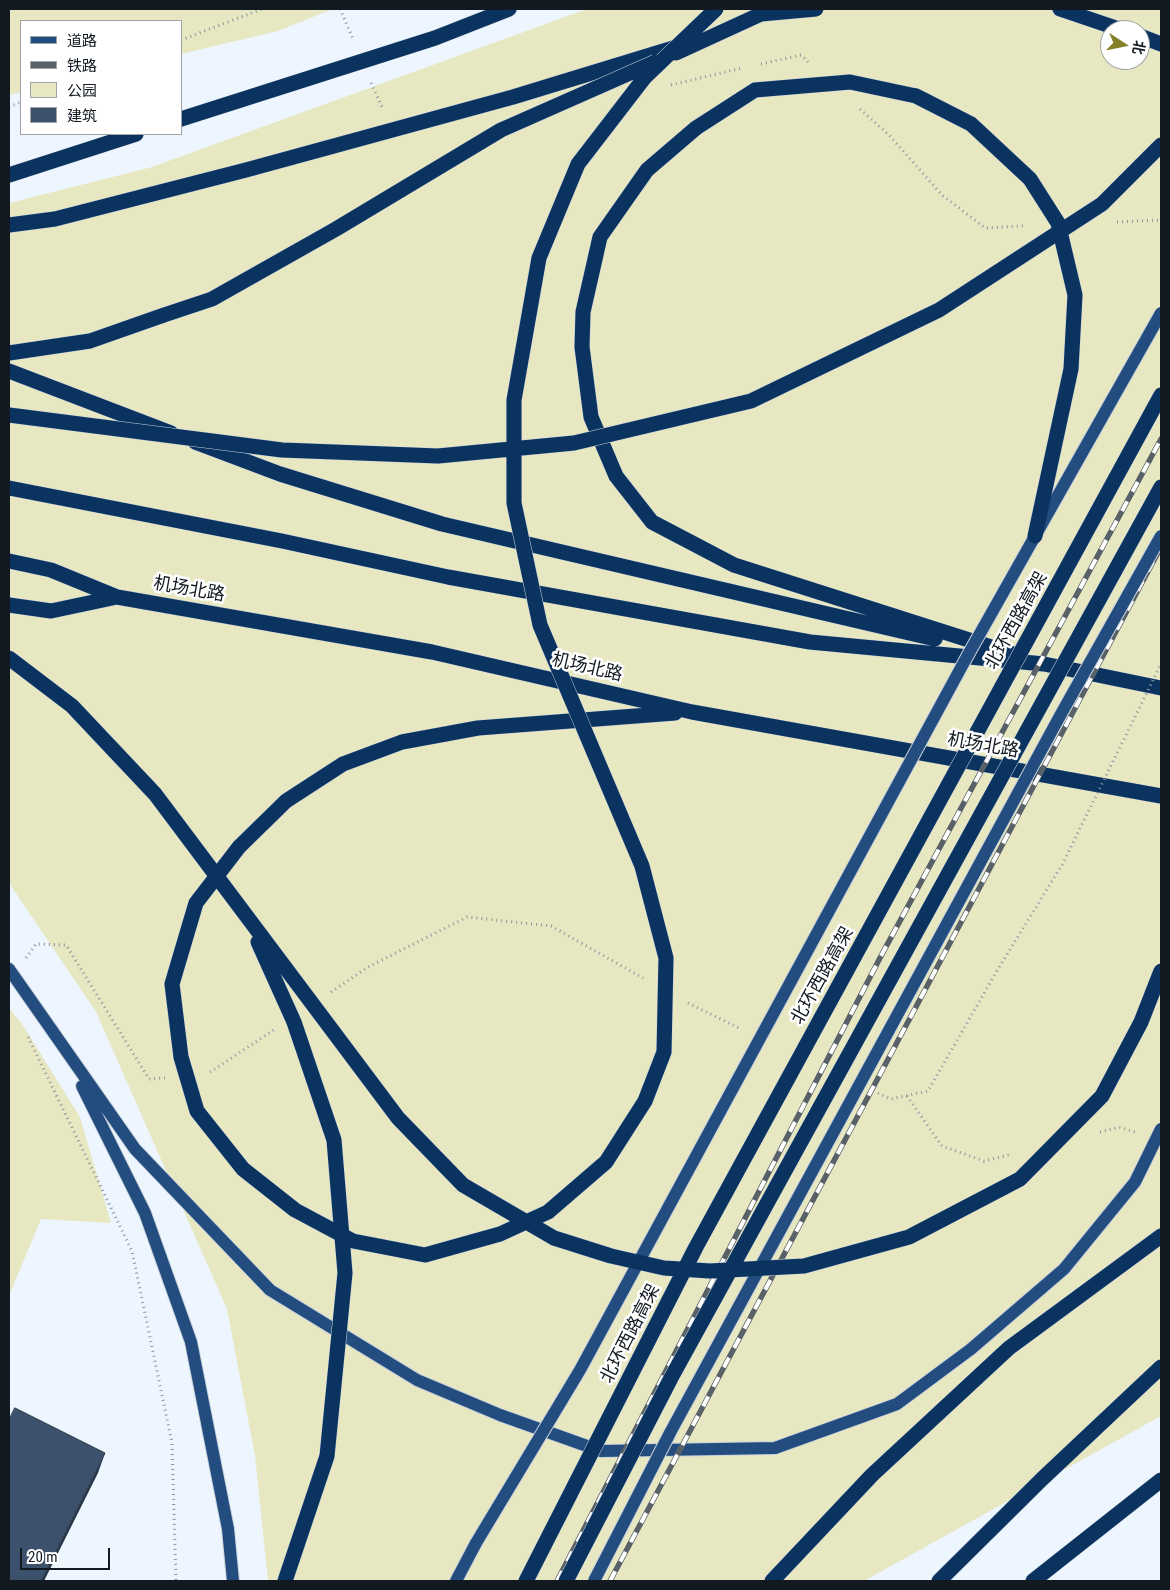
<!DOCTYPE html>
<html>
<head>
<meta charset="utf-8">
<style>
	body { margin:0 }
	#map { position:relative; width:1170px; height:1590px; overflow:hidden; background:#edf5ff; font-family:"Roboto Condensed","Noto Sans SC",sans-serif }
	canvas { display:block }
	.frame { position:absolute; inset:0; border:10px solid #121921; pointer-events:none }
	.legend { position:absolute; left:20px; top:20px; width:162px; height:115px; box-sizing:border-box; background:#fff; border:1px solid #a0a3a6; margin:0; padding:6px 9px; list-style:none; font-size:15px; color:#121921 }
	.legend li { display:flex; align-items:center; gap:10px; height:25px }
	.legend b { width:25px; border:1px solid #a0a3a6 }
	.north { position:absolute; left:1100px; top:20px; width:50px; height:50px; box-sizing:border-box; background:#fff; border:1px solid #a0a3a6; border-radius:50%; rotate:101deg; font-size:14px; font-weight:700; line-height:20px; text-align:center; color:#121921 }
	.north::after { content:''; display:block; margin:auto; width:18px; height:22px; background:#838029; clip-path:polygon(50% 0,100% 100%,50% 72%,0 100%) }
	.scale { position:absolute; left:20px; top:1548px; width:90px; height:22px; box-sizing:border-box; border:2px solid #121921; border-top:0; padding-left:6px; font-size:15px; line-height:18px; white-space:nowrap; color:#121921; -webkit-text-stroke:4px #fff; paint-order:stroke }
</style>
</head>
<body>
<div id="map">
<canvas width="1170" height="1590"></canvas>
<div class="frame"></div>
<ul class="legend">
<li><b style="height:6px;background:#234d7f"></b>道路</li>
<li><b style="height:6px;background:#586068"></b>铁路</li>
<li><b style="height:14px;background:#e7e8c2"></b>公园</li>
<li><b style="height:14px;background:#3b516c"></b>建筑</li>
</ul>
<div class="north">北</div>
<div class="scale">20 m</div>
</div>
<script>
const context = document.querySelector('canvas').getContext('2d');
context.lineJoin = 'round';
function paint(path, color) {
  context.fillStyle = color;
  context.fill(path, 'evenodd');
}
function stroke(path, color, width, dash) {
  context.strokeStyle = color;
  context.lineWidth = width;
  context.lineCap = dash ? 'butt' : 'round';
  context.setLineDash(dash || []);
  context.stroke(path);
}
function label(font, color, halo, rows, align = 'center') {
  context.font = font + ' "Roboto Condensed","Noto Sans SC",sans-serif';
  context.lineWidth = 5;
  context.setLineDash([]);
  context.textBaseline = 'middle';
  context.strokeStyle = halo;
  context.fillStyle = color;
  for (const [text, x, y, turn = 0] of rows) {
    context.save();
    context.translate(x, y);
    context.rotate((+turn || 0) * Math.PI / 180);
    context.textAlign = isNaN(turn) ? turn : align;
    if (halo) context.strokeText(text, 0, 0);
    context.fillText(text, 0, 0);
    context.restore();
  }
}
const green = new Path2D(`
	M9,9H333L278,31L181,54V21H21V92L9,95Z
	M587,9H1161V1416L864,1581H268L255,1456L227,1309L96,1012L9,883V203L152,167ZM1110,30H1140V60H1110Z
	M9,1008L22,1024L80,1117L111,1223L41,1219L9,1296Z`);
const path = new Path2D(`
	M340,9L354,41
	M181,40L262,9
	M761,64L801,55L808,62
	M371,83L383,109
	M671,85L742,68
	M9,107L21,102
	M860,109L889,135L942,195L985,228L1023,226
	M1117,222L1161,220
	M26,958L36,944L66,945L149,1079L165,1078
	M331,992L368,967L467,917L551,926L643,978
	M688,1003L741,1029
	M28,1037L132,1251L172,1443L176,1581
	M210,1072L274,1030
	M878,1093L891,1099L928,1091L998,969L1062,865
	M907,1096L942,1146L984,1161L1012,1154
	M1100,1132L1119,1127L1135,1132`);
const primary = new Path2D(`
	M9,969L135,1149L270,1290L417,1380L500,1415L601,1451L775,1448L897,1404L971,1349
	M82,1086L145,1213L191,1342L228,1529L233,1581
	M456,1581L476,1543`);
const highway = new Path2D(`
	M1060,9L1122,30
	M1140,36L1161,44
	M916,96L850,82L755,90L696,128L647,170L600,237L583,312L582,347L591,417L616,476L652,522L734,565L1016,655
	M181,119L435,38L509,9
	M9,175L136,134
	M9,225L55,219L246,170L513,97L680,46
	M9,353L90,341L164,315
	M9,371L171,433
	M195,442L280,474L442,524L935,639
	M9,488L282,541L448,577L810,642L1044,664L1161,688
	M9,561L51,570L117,597L432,652L692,712L1161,796
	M9,605L51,611L117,597
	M239,847L286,801L343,764L402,742L478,728L675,713
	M772,1581L872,1475L1009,1348L1161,1236
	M939,1581L1042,1479L1161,1367
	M1033,1581L1161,1480`);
const rail = new Path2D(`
	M557,1581L881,956L1161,439
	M610,1581L1161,547`);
const pathBridge = new Path2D(`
	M1062,865L1161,664`);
const primaryBridge = new Path2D(`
	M971,1349L1064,1269L1135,1182L1161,1129
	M476,1543L580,1370L969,653L1161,313
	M594,1581L671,1431L1061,714L1161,536`);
const highwayBridge = new Path2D(`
	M676,53L761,14L816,9
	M916,96L971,124L1030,179L1058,223L1075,295L1071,369L1035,536
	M164,315L212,299L336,229L501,130L655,62
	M9,415L282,450L438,456L574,443L751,401L939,310L1102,204L1161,145
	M9,658L72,706L155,794L398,1118L463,1185L554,1238L611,1256L664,1268L710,1271L804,1266L909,1237L1020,1179L1102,1096L1141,1022L1161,971
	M239,847L196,903L172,984L181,1057L197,1111L243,1169L295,1210L353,1241L425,1255L500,1234L548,1212L606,1162L645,1101L664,1052L666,958L642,866L540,625L514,503V400L539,258L578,164L645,77L716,9
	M258,942L294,1022L334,1140L345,1273L327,1456L285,1581
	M526,1581L696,1247L1161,395
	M566,1581L671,1378L1161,487`);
const shadedWall = new Path2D(`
	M105,1453L98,1473L44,1581H41Z`);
const building = new Path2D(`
	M15,1408L105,1453L41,1581H9V1420Z`);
const streetNames = [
	["机场北路",189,590,10],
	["北环西路高架",1017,621,-61],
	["机场北路",587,668,13],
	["机场北路",983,746,10],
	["北环西路高架",823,976,-61],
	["北环西路高架",631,1334,-63]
];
paint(green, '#e7e8c2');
stroke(primary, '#cad2db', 14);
stroke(highway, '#cad2db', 16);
stroke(path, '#8c949d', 3, [1, 4]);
stroke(primary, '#234d7f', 12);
stroke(highway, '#0b3360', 15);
stroke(rail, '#586068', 5.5);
stroke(rail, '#fff', 4, [11]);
stroke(primaryBridge, '#cad2db', 14, []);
stroke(highwayBridge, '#cad2db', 16, []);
stroke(pathBridge, '#8c949d', 3, [1, 4]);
stroke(primaryBridge, '#234d7f', 12);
stroke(highwayBridge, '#0b3360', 15);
paint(shadedWall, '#29394c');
paint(building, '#3b516c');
stroke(building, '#29394c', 1);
label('18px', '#121921', '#fff', streetNames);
</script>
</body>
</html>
